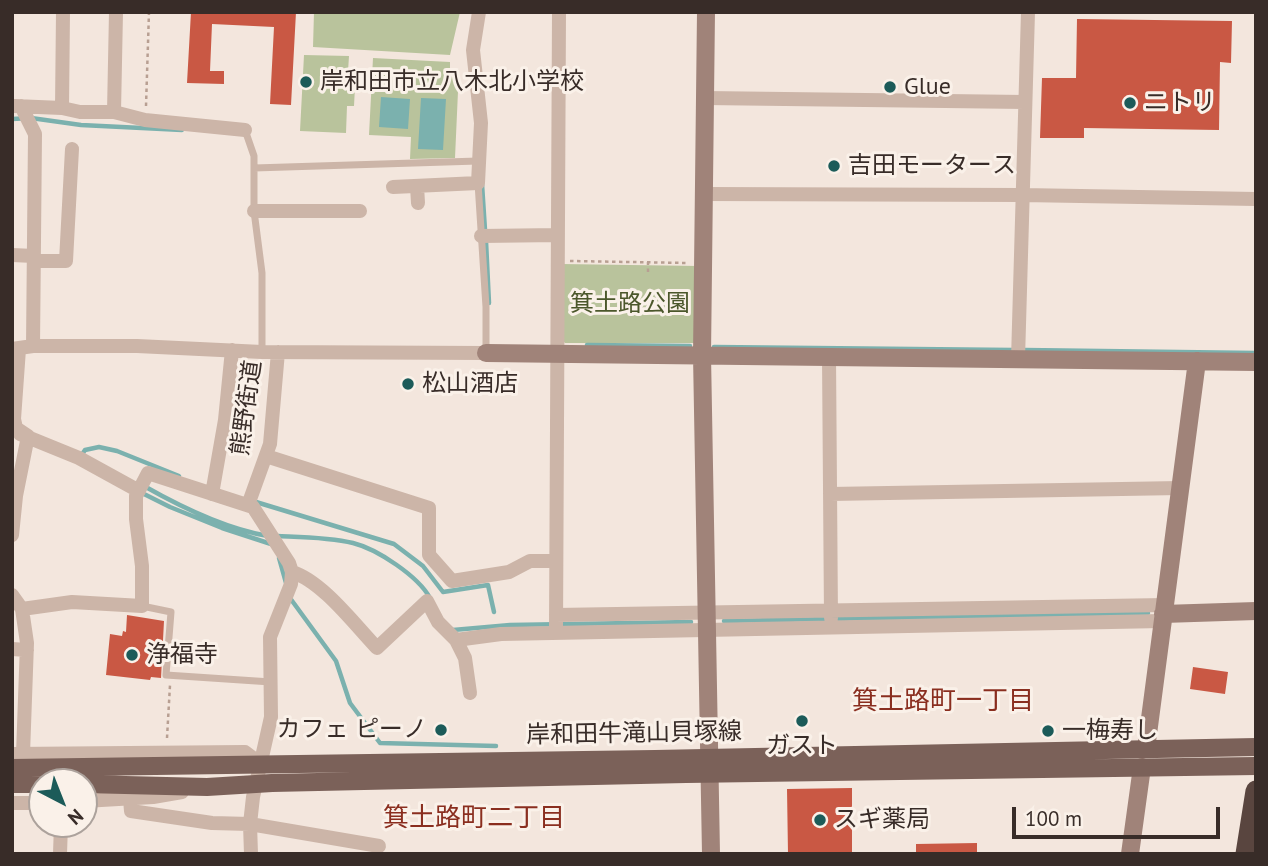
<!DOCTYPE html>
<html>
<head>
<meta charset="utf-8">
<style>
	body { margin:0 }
	#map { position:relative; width:1268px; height:866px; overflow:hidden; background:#f3e6dd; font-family:"PT Sans",sans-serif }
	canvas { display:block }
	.frame { position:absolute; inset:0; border:14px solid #382c28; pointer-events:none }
	.north { position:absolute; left:28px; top:768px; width:70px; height:70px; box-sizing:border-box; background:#faf1e9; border:2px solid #aca29c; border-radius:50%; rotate:138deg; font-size:19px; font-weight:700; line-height:28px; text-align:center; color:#382c28 }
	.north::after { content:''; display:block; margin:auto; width:24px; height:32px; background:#1c5b59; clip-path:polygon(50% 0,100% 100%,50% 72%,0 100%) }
	.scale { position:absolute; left:1012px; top:807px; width:208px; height:32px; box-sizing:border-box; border:4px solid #382c28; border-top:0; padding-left:9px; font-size:21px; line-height:24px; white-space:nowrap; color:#382c28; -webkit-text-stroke:5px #faf1e9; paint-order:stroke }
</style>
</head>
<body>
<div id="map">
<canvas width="1268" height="866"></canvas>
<div class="frame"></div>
<div class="north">N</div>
<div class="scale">100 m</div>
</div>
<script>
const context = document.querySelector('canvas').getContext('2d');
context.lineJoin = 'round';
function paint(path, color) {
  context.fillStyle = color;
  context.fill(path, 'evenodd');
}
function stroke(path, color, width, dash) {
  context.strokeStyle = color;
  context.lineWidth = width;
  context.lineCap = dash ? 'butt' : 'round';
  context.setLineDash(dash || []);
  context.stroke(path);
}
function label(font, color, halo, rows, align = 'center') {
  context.font = font + ' "PT Sans","Noto Sans JP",sans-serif';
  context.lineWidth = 6;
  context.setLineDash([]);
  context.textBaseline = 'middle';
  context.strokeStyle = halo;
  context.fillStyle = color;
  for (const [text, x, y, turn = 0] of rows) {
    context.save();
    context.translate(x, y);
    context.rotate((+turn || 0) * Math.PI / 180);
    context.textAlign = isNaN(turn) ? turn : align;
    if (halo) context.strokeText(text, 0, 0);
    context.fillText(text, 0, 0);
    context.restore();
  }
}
const green = new Path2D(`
	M314,12H460L450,55L313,47Z
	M304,55L349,56L347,87H355L354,106H347L346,133L300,131Z
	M373,58L450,62V69H459L455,158L410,159L411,137L369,135Z
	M561,264L699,266L694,343H565L561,339Z`);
const water = new Path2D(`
	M381,97L410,99L408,129L379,127Z
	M421,98L446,99L443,150L418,149Z`);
const stream = new Path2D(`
	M12,119L31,118L81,125L182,130
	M482,184L485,230
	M486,241L489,303
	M587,345L690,346
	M714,347L1014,350
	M1024,350L1256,353
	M83,453L85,450L99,447L117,451L179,476
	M144,486C181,507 226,529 268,536
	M142,493L170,507L222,528L271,544
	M256,502L394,544L423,566L443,592L488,585L494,612
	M277,536C301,537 329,537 353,543C377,549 418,576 430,598
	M279,558L286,583
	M290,598L336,661L350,703L380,743L496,746
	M724,621L1148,613
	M453,630L510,625L691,622`);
const building = new Path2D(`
	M191,12H296L291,105L270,104L274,27L212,24L210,71H224V84L187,83Z
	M1077,19L1232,21L1231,63L1220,62L1219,130L1084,128V138H1040L1042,78H1076Z
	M127,615L164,621L161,678L151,677L150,680L106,675L110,634L122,636L123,631L126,632Z
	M1193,667L1228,672L1225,694L1190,689Z
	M852,788V854H788L787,789Z
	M977,843V854H916V844Z`);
const path = new Path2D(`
	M146,106L149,12
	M570,261L689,263
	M648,272V262
	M167,738L170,685`);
const lane = new Path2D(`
	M245,130L254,156V211L262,273V351
	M254,168L478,161
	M478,183L486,307V353
	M142,606L171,612L166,675L271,682`);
const street = new Path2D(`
	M705,98L1025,102
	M14,106L62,108L80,112H114L145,120L245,130
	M21,106L35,134L33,346
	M62,108L63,12
	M114,112L116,12
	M417,186L418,203
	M393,187L478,183L481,123L473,50L479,12
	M704,194L1022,195L1256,199
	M254,211H360
	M481,236L558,235
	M12,255L34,256
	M35,261H66L72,149
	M12,349L33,346H137L262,352L486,353
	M829,357L831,618
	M1018,359L1028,12
	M20,434L79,458L139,491
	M266,456L429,508V555L452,581L509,572L530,561H556
	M212,494L225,420L232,350
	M830,494L1180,488
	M248,505L270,444L278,352
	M12,535L16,496L28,436L16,428L14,419L19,349
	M292,572C322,581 355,625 377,648L427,601L438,622L456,640
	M12,595L22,609L72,602L142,606V566L136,519V496L148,473L253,507L289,563L292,572L291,584L270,637L271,717L253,797L250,824L251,854
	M22,609L27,643L23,754
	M556,615L1165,605
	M556,631L559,12
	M12,649L27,650
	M470,693L465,658L456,640L501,634L1162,621
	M12,754L245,752L261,764
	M130,799L131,811L212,823L250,824L379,846
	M84,801L153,797L182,792
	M12,803H42
	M60,854L61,824`);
const secondary = new Path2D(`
	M706,12L702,355L711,854
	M486,353L1256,362
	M1163,614L1256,611
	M1146,749L1197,361
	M1130,854L1142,767`);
const primary = new Path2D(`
	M12,768L655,759L1256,747
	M12,784H42
	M84,784L207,787L272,783L686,774L1256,766`);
const highway = new Path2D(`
	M1246,854L1256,791`);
const markers = [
	[306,82,7,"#1c5b59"],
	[890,87,7,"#1c5b59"],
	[1130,103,7,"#1c5b59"],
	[834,166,7,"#1c5b59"],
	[408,384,7,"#1c5b59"],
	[132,655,7,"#1c5b59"],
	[802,721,7,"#1c5b59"],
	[441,730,7,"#1c5b59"],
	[1048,731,7,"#1c5b59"],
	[820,820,7,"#1c5b59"]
];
const poiNames = [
	["岸和田市立八木北小学校",320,82],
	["Glue",904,87],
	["ニトリ",1144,103],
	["吉田モータース",848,166],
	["松山酒店",422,384],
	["浄福寺",146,655],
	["カフェ ピーノ",427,730,"right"],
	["一梅寿し",1062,731],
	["ガスト",802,746,"center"],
	["スギ薬局",834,820]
];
const parkNames = [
	["箕土路公園",630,304]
];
const streetNames = [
	["熊野街道",247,408,-82],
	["岸和田牛滝山貝塚線",634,734,-1]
];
const neighbourhoodNames = [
	["箕土路町一丁目",943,702],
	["箕土路町二丁目",474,819]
];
paint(green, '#b9c39c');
paint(water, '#7bb1ae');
stroke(stream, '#7bb1ae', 4.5);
paint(building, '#c95844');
stroke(path, '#b89f92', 2.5, [3.5, 3.5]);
stroke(lane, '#ccb5a8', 7);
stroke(street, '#ccb5a8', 14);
stroke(secondary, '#a08379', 18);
stroke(primary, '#7b6159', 18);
stroke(highway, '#59453f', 21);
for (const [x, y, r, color] of markers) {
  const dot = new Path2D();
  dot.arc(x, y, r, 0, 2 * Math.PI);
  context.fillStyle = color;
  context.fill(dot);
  stroke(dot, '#faf1e9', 2.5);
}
label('24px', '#382c28', '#faf1e9', poiNames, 'left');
label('24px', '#4b572b', '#faf1e9', parkNames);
label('24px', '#382c28', '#faf1e9', streetNames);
label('26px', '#8a2e1f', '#faf1e9', neighbourhoodNames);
</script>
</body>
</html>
